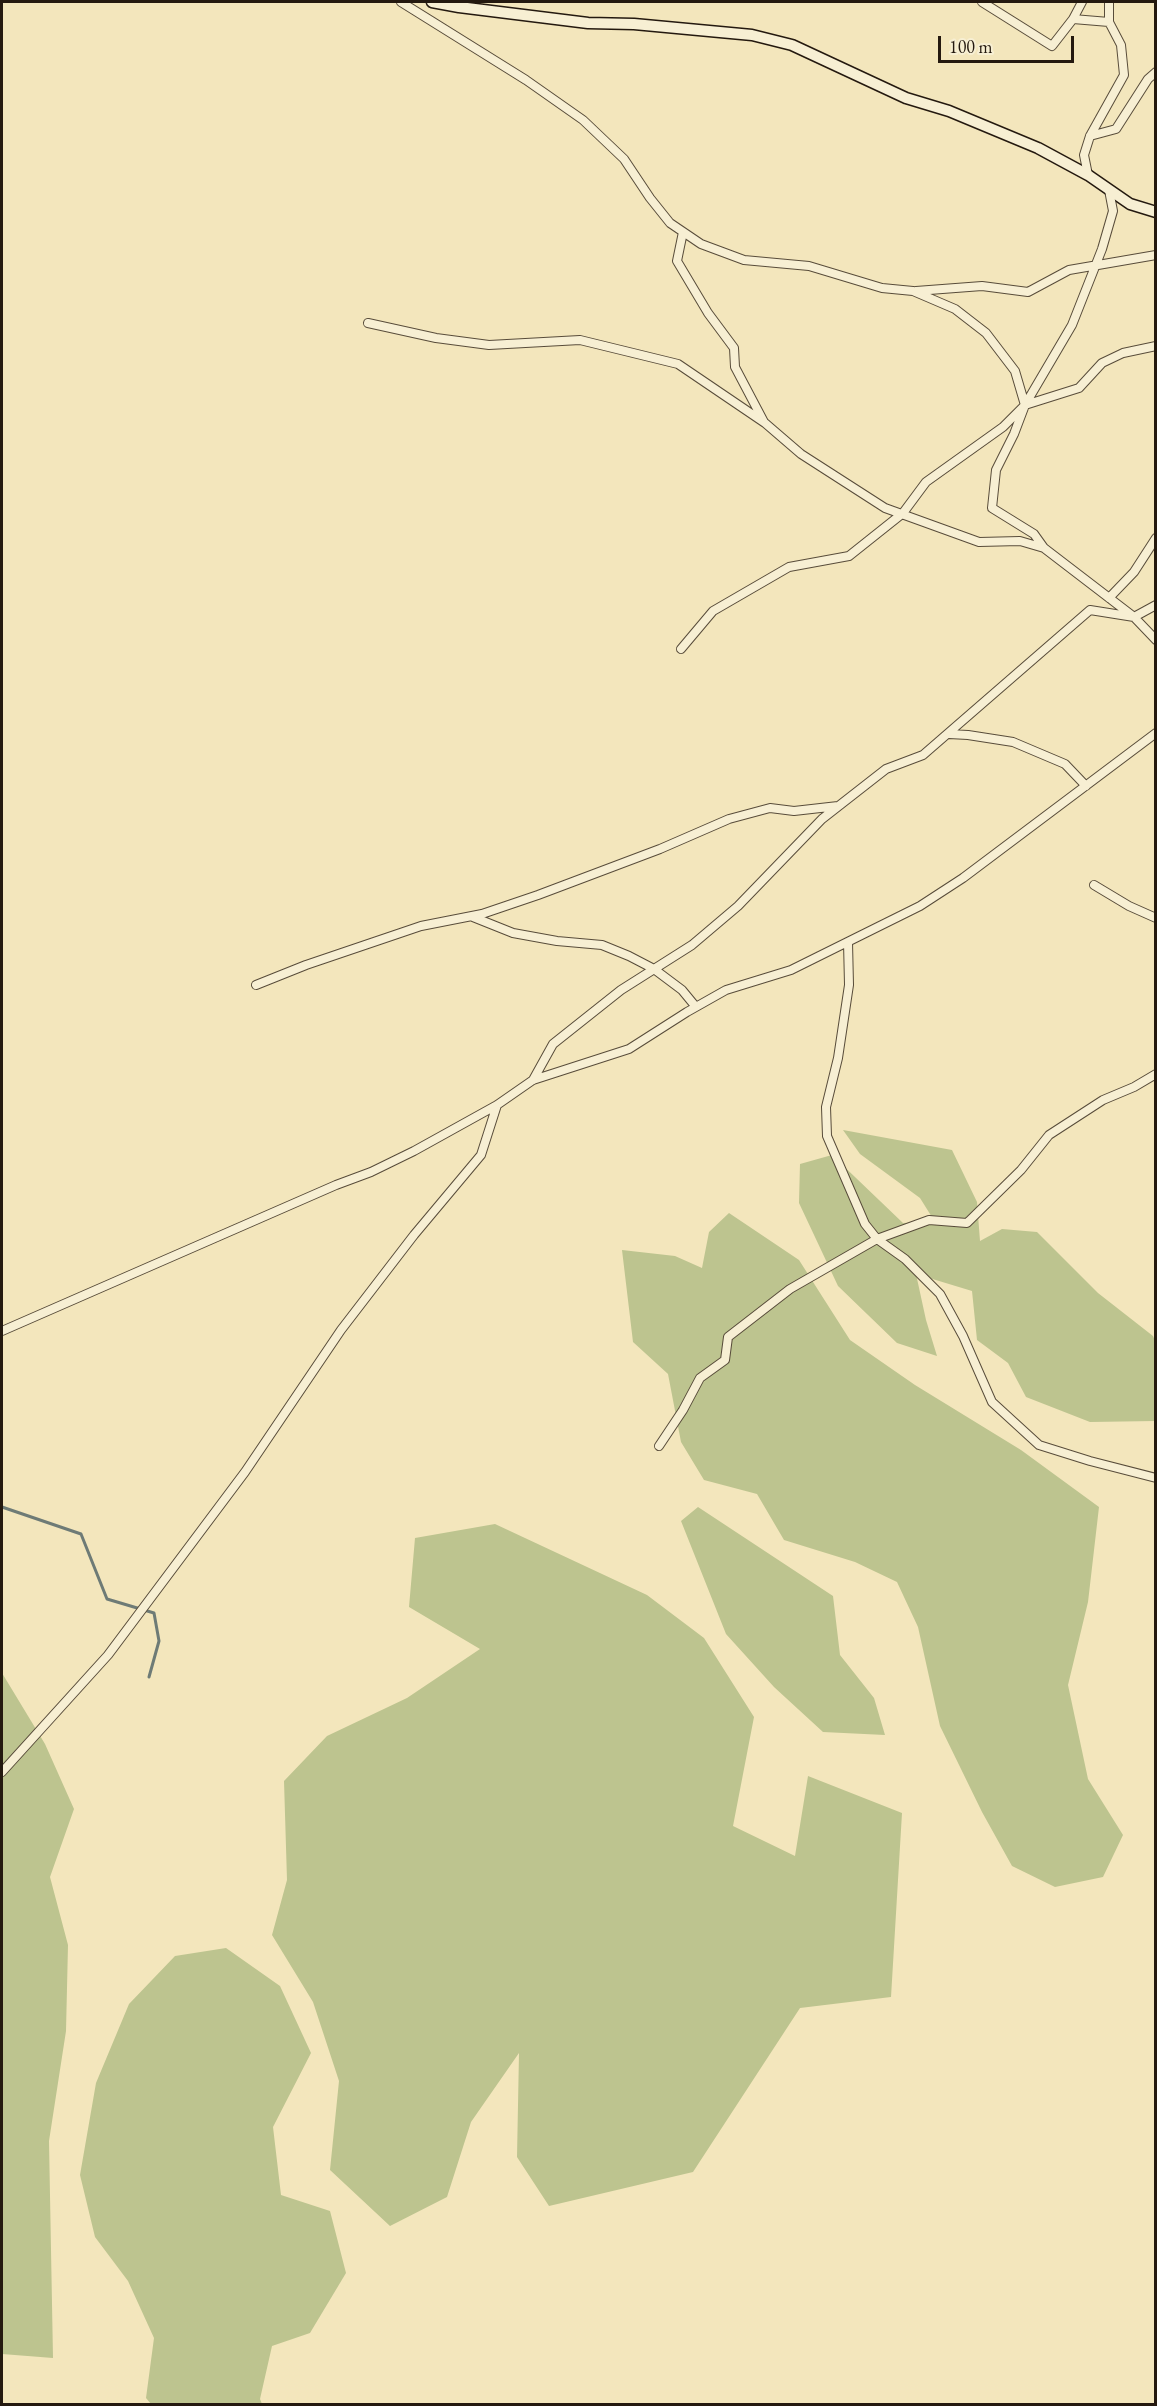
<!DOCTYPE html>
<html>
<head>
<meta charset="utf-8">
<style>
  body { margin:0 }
  #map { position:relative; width:1157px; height:2406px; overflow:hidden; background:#f3e6bc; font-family:"EB Garamond",serif }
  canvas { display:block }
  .frame { position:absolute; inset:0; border:3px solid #24190f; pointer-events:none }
  .scale { position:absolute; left:938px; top:36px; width:136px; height:27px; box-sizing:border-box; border:3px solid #24190f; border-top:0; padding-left:8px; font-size:18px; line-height:21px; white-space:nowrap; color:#24190f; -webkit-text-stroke:4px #f7efd3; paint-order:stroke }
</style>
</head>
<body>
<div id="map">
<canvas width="1157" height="2406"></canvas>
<div class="frame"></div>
<div class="scale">100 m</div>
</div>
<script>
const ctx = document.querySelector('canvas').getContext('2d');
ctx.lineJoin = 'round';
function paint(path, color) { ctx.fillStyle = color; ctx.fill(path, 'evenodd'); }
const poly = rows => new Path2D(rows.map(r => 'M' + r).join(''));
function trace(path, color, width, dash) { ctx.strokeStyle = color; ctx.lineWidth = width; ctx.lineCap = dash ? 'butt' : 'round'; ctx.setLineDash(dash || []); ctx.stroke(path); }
const green = poly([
  [843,1130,952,1150,977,1202,980,1241,1002,1229,1037,1232,1098,1293,1153,1336,1156,1343,1155,1421,1090,1422,1026,1397,1008,1363,977,1340,972,1291,916,1274,926,1320,937,1356,897,1343,838,1286,799,1203,800,1164,832,1155,903,1223,935,1222,920,1198,860,1154],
  [729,1213,799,1260,850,1340,915,1385,1021,1450,1099,1507,1088,1602,1068,1685,1088,1779,1123,1835,1103,1877,1055,1887,1012,1866,982,1812,940,1726,918,1627,897,1582,855,1562,784,1540,757,1494,704,1480,681,1442,668,1374,633,1342,622,1250,675,1256,702,1268,709,1232],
  [698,1507,833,1596,840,1655,874,1698,885,1735,823,1732,774,1687,726,1634,681,1521],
  [495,1524,647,1595,704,1638,754,1717,733,1826,795,1856,808,1776,902,1813,891,1997,800,2008,693,2172,549,2206,517,2157,519,2053,471,2122,447,2197,390,2226,330,2170,339,2081,313,2002,272,1935,287,1880,284,1781,327,1736,407,1698,480,1649,409,1607,415,1538],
  [2,1673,45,1744,74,1809,50,1877,68,1945,66,2031,49,2141,53,2358,2,2354],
  [226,1948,280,1986,311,2053,273,2127,281,2195,330,2211,346,2273,310,2333,272,2346,260,2399,262,2404,151,2404,146,2398,154,2338,128,2281,95,2237,80,2175,96,2083,129,2004,175,1956]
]);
const stream = poly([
  [2,1507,81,1534,107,1599,154,1613,159,1641,149,1677]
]);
const street = poly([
  [401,2,526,80,583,120,624,159,650,198,670,223,701,244,744,260,809,266,882,288,913,291,955,309,986,333,1015,371,1025,405],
  [982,2,1052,46,1073,19,1109,22],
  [1073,19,1082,2],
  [1090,136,1116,129,1148,79,1156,72],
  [1088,175,1084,155,1090,136,1124,75,1121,45,1109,22,1109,2],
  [683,232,677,261,708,313,734,348,735,367,764,422],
  [916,291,982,286,1028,292,1069,270,1156,255],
  [368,323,436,338,489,345,580,340,678,364,765,423,801,454,885,508,979,542,1020,541,1044,548,1134,617,1156,640],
  [1044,548,1034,534,992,508,996,470,1014,434,1025,405,1072,325,1102,249,1113,211,1109,190],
  [1109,598,1134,572,1156,538],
  [681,649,713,611,789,567,849,556,903,513,926,482,1003,427,1025,405,1079,388,1102,363,1123,353,1156,346],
  [949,734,968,735,1013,742,1065,764,1086,786],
  [1094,885,1129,906,1156,918],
  [473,917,513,933,557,941,602,945,629,956,654,969,682,990,696,1007],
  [848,942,849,985,838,1058,826,1107,827,1136,865,1224,877,1239,905,1259,940,1294,963,1336,992,1402,1039,1445,1090,1461,1156,1478],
  [256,985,306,965,421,926,482,914,538,895,660,849,729,819,770,808,794,811,838,806],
  [533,1080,553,1044,621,990,692,945,738,906,822,819,886,769,923,755,1090,610,1134,617,1156,605],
  [2,1331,336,1185,371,1172,414,1151,497,1105,533,1080,629,1049,687,1012,726,990,791,970,920,906,963,878,1156,733],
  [659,1446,683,1410,700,1378,725,1360,728,1337,790,1289,877,1239,929,1220,967,1223,1021,1170,1049,1135,1103,1100,1134,1087,1156,1074],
  [2,1772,108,1655,245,1472,341,1330,414,1235,481,1155,497,1105]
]);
const secondary = poly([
  [432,2,459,7,588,23,634,24,752,35,792,45,906,98,949,111,1038,148,1088,175,1130,204,1156,212]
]);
paint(green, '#bdc48f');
trace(stream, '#6e7b76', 3);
trace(street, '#584c3a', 10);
trace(secondary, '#24190f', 13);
trace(street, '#f7efd3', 8);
trace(secondary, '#f7efd3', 10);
</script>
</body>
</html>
